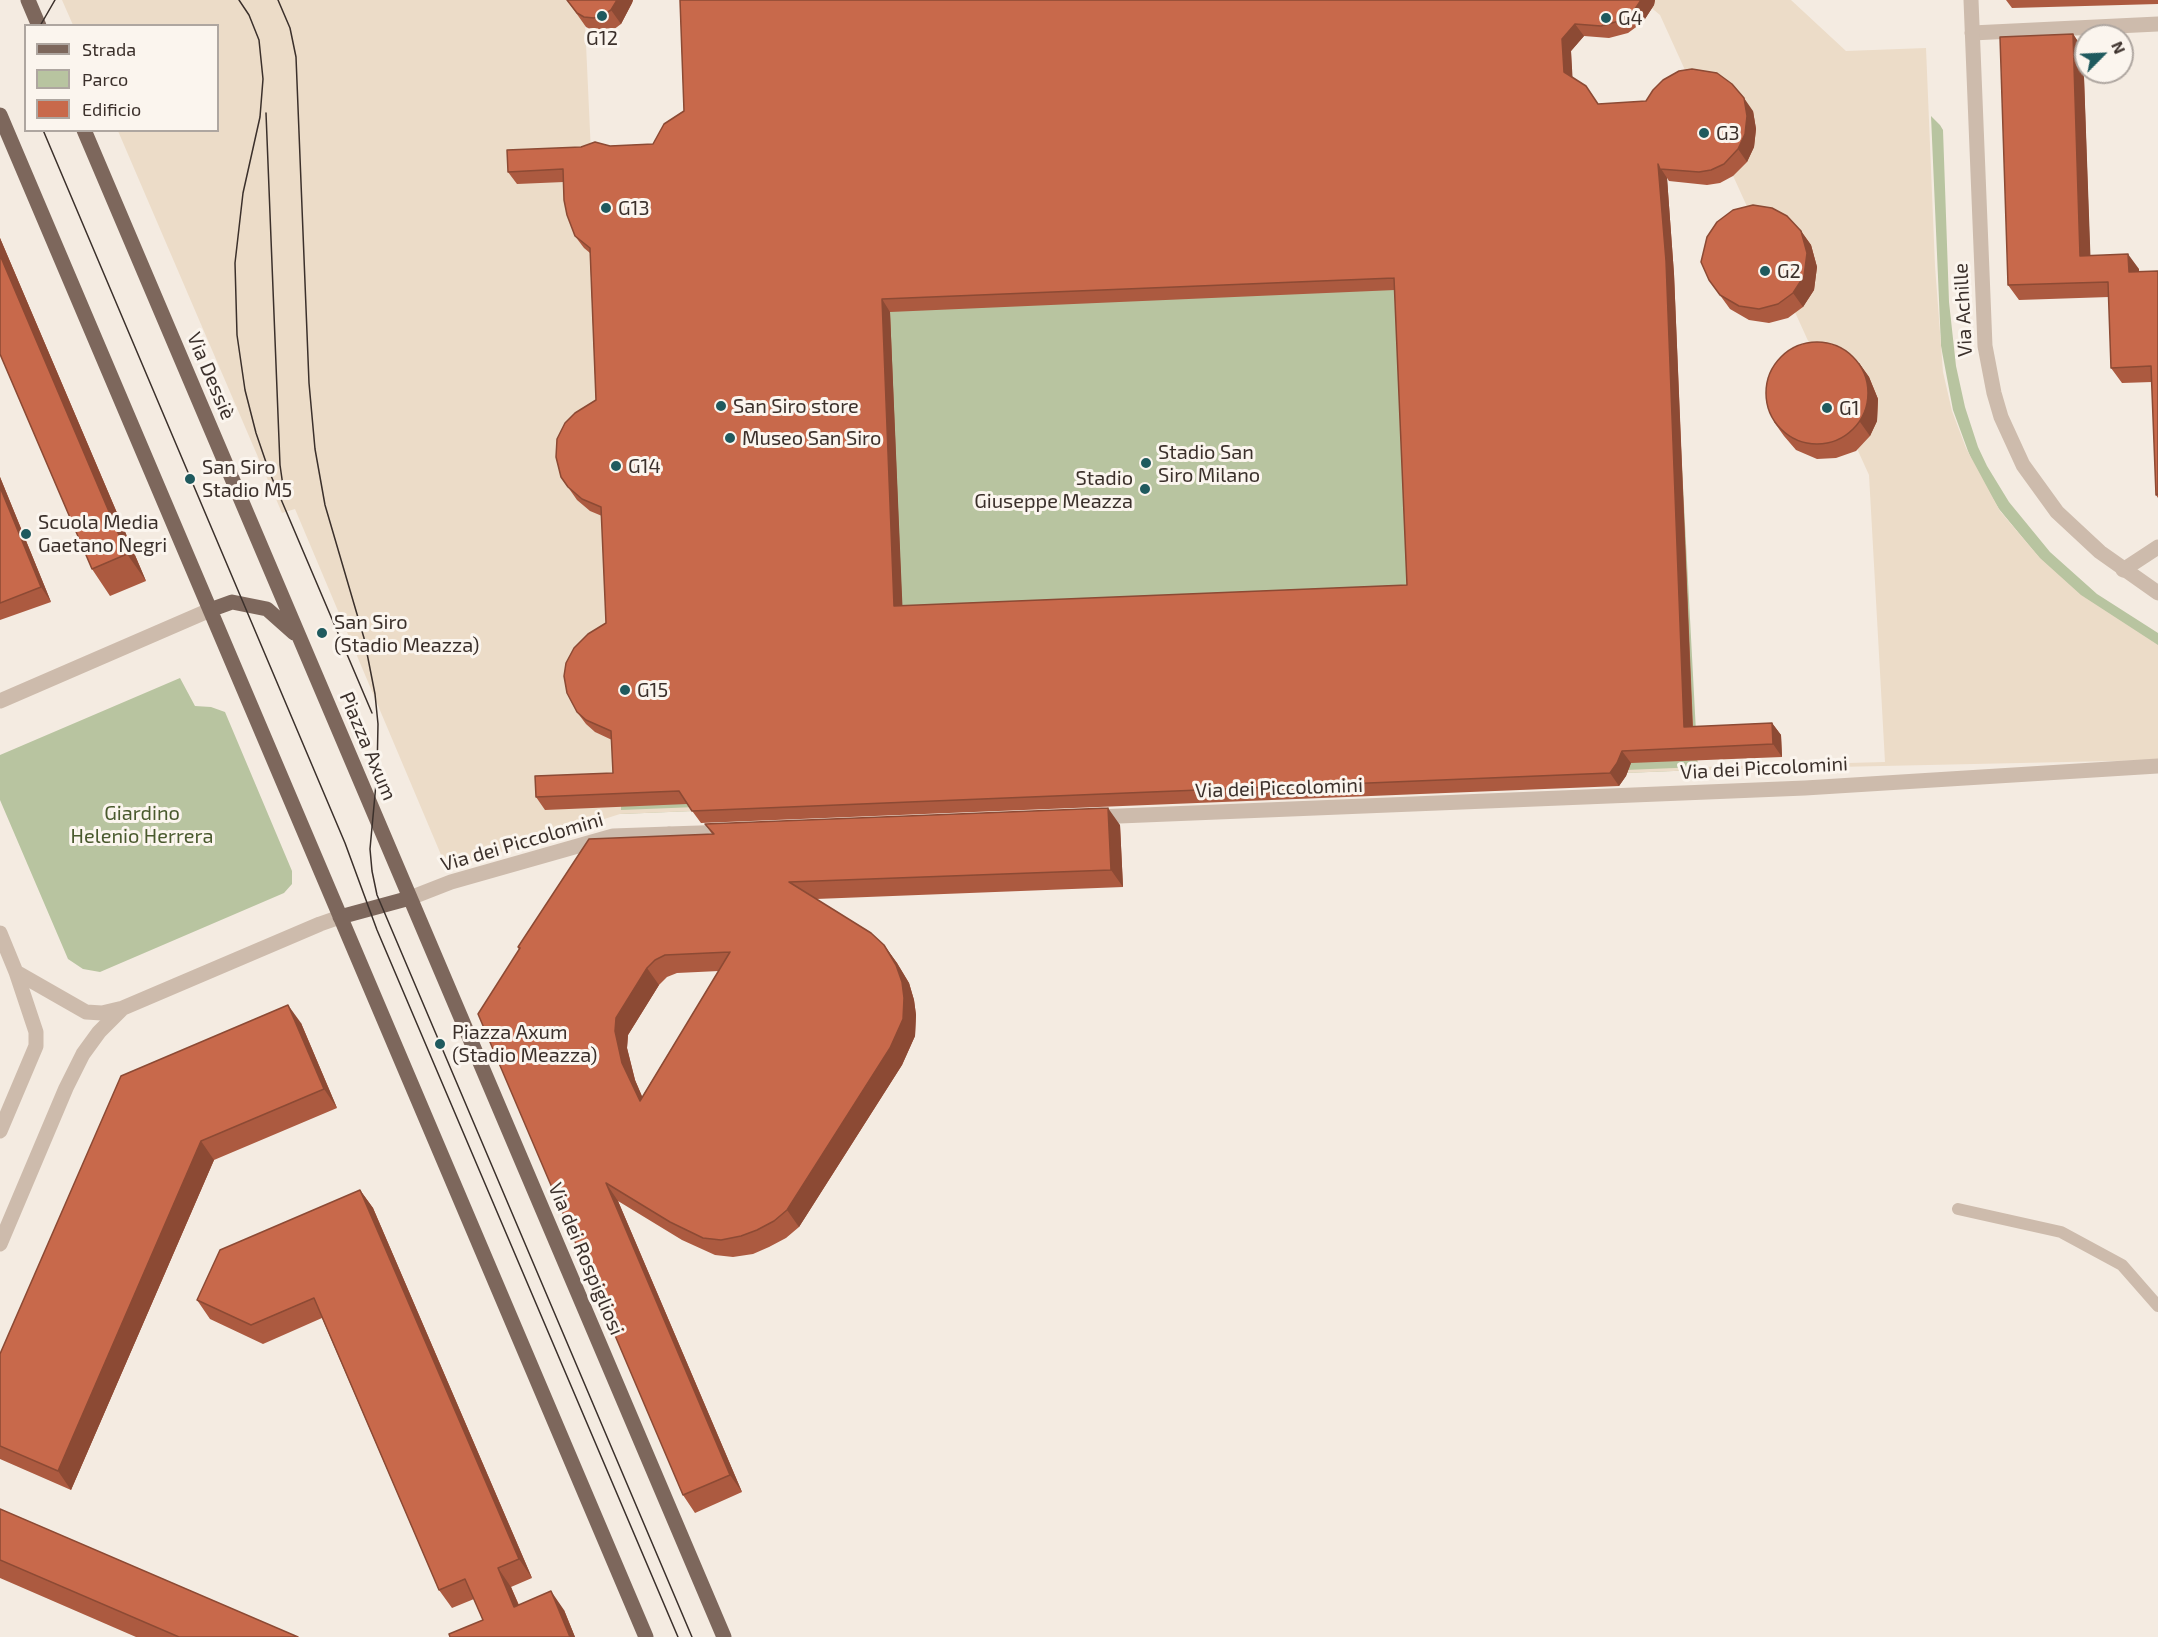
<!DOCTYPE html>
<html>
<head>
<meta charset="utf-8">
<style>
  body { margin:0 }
  #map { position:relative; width:2158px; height:1637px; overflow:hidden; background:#f4ebe1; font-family:"Exo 2",sans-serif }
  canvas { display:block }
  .legend { position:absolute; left:24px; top:24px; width:195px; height:108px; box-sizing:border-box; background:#fbf5ee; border:2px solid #aea6a0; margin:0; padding:8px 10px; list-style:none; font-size:18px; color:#3b302b }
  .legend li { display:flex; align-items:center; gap:12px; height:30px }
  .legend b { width:30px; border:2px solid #aea6a0 }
  .north { position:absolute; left:2074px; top:24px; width:60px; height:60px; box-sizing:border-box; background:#fbf5ee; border:2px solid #aea6a0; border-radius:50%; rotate:66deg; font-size:16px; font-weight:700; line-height:24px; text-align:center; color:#3b302b }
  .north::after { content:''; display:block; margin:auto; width:21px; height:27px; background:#1f5a5e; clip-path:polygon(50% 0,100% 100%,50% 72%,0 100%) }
</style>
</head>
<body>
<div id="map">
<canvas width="2158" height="1637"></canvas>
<ul class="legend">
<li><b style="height:8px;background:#7d675c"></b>Strada</li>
<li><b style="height:16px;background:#b8c4a0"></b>Parco</li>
<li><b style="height:16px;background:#c8694b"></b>Edificio</li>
</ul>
<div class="north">N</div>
</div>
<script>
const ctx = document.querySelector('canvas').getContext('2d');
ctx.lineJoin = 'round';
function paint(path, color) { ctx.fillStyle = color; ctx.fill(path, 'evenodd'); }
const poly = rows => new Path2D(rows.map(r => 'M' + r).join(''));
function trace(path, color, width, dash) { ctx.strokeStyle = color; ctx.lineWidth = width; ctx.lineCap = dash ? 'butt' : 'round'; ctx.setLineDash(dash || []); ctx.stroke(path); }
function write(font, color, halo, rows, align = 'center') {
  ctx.font = font + ' "Exo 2",sans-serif'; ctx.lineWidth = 6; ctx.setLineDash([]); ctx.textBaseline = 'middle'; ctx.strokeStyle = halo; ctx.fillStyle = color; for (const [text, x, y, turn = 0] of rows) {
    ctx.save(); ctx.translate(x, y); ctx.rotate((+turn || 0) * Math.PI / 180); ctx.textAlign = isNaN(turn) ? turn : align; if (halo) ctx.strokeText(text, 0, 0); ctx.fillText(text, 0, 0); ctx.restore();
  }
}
const green = poly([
  [1931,116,1940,125,1943,130,1949,302,1956,366,1965,407,1978,447,1987,466,2009,502,2050,552,2097,594,2158,633,2158,646,2091,603,2074,591,2041,560,1999,509,1976,471,1968,451,1953,410,1941,346],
  [1666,163,1698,770,620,814,695,203],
  [180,678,195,706,211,707,225,712,292,871,292,884,284,893,100,972,83,969,68,959,0,800,0,755]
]);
const plaza = poly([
  [62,0,584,0,621,810,1700,767,1885,762,1869,475,1660,15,1642,0,1791,0,1846,51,1926,48,1935,266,1943,372,1952,411,1966,448,2000,511,2040,558,2081,595,2158,645,2158,760,1698,770,620,814,447,869,295,509,282,513,118,131,218,130,218,26,73,25]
]);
const service = poly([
  [1958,1209,2061,1232,2122,1265,2158,1306]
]);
const pedestrian = poly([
  [1095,817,1805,788,2158,766],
  [669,834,729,832]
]);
const minor = poly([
  [1972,33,2158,24],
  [2123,570,2158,547],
  [0,701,210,610],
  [410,898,451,882,613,836,669,834],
  [0,933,16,972,36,1032,36,1046,0,1131],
  [16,972,86,1012,102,1013,123,1008,320,924,340,917],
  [0,1244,66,1088,83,1054,99,1032,123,1008]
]);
const tertiary = poly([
  [1971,0,1985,346,1994,393,2001,417,2023,465,2057,512,2100,552,2158,593]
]);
const primary = poly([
  [28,0,39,26],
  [0,115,646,1637],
  [84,130,724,1637],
  [210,610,232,602,267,609,294,633],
  [340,917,410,898]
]);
const tram = poly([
  [239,0,249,15,259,40,263,79,260,117,243,193,235,263,237,335,245,390,256,433,269,471,372,713],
  [278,0,290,28,296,57,309,383,315,449,325,505,364,638,375,694,378,724,377,773,370,849,372,871,377,895,692,1637],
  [40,26,55,0],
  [266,113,280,465,284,493],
  [43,130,345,843,377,930,678,1637]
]);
const wall = poly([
  [567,0,633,0,632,3,621,24,613,30,604,32,594,31,586,27],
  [680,0,1655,0,1654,5,1643,22,1628,33,1609,38,1584,36,1571,51,1572,78,1598,104,1753,111,1756,129,1754,147,1747,162,1733,176,1720,183,1707,185,1669,181,1667,178,1674,274,1693,727,1772,723,1781,735,1782,757,1631,763,1626,776,1619,786,701,823,687,804,545,810,536,797,613,773,612,740,595,732,586,724,577,712,606,623,602,516,590,511,577,500,561,477,596,400,590,253,584,248,575,236,564,182,517,184,508,172,610,146,653,144,684,111],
  [1395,290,1407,585,902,606,890,312],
  [2006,0,2158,0,2158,4,2012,8],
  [2073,34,2083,49,2090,255,2139,269,2139,272,2158,271,2158,498,2156,495,2152,382,2122,383,2111,368,2109,297,2019,300,2008,285],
  [1801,231,1811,245,1817,267,1814,290,1803,307,1788,318,1769,323,1749,320,1730,309,1709,280],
  [0,238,146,581,110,596,92,569,0,354],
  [1859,363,1869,377,1878,399,1877,421,1870,436,1856,451,1836,458,1817,459,1796,450,1784,436,1774,422],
  [0,477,51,602,0,620],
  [705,824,1120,825,1123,887,816,899,884,945,897,963,909,983,914,1000,916,1015,915,1036,902,1065,799,1227,786,1238,769,1247,753,1254,733,1257,715,1255,682,1240,618,1201,742,1492,695,1513,683,1495,518,947,712,834],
  [719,971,642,1097,635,1080,627,1048,628,1035,659,985,667,977,677,973],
  [301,1023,337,1108,214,1160,71,1490,0,1459,0,1354],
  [360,1190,373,1208,532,1578,511,1587,519,1605,564,1610,575,1637,450,1637,483,1620,474,1599,452,1608,439,1590,322,1318,263,1344,210,1319,197,1300],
  [0,1509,298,1637,136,1637,0,1578]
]);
const shadedWall = poly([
  [617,0,633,0,632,3,621,24,611,10],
  [1641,0,1655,0,1654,5,1643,22,1635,9],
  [1575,24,1584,36,1571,51,1573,85,1564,72,1562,39],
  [2073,34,2083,49,2091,271,2080,256],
  [1744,98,1753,111,1756,129,1754,147,1747,162,1738,149],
  [1658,164,1667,178,1674,274,1693,739,1684,727],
  [1801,231,1811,245,1817,267,1814,290,1803,307,1793,293],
  [0,238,146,581,127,554,0,255],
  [2128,254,2139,269,2139,287,2129,272],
  [882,299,890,312,903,619,894,606],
  [1859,363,1869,377,1878,399,1877,421,1870,436,1860,422],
  [0,477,51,602,41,587,0,487],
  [1772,723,1781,735,1782,757,1773,744],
  [1622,751,1631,763,1626,776,1619,786,1610,773],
  [1108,808,1120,825,1123,887,1111,870],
  [884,945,897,963,909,983,914,1000,916,1015,915,1036,902,1065,799,1227,787,1210],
  [647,968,659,985,628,1035,627,1048,635,1080,652,1119,640,1101,622,1063,615,1031,616,1018],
  [288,1005,301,1023,337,1108,324,1089],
  [201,1141,214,1160,71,1490,58,1471],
  [606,1183,618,1201,742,1492,730,1475],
  [360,1190,373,1208,532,1578,519,1559],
  [498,1568,511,1587,527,1625,514,1607],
  [551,1591,564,1610,575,1637,570,1637]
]);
const building = poly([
  [567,0,617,0,611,10,603,15,594,18,584,17,577,13,567,0],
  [680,0,1641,0,1635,9,1619,21,1601,26,1575,24,1562,39,1564,72,1586,86,1598,104,1646,101,1653,90,1663,80,1679,71,1692,69,1717,73,1732,84,1744,98,1747,116,1745,134,1738,149,1724,164,1711,170,1699,172,1660,169,1658,164,1666,261,1684,727,1772,723,1773,744,1622,751,1617,763,1610,773,692,811,679,791,536,797,535,776,613,773,611,731,586,720,577,712,567,693,564,676,566,663,574,648,588,634,606,623,601,507,582,499,568,487,561,477,556,457,557,439,565,423,575,413,596,400,590,248,575,236,567,215,564,200,563,169,508,172,507,150,581,147,595,142,610,146,653,144,664,124,684,111,680,0],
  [1394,278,1407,585,894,606,882,299,1394,278],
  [2073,34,2080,256,2128,254,2129,272,2158,271,2158,494,2156,495,2151,366,2111,368,2108,282,2008,285,2000,37,2073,34],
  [1753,205,1772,208,1787,216,1801,231,1807,253,1804,276,1793,293,1778,304,1759,309,1739,306,1720,295,1709,280,1701,262,1707,237,1717,222,1733,210,1753,205],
  [0,255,127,554,92,569,0,354,0,255],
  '1766 393a51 51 0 1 1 102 0a51 51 0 1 1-102 0Z',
  [0,487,41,587,0,603,0,487],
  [1108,808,1111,870,789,882,871,933,884,945,896,965,902,982,904,998,903,1019,890,1048,787,1210,774,1221,757,1230,741,1236,721,1240,703,1238,670,1222,606,1183,730,1475,683,1495,478,1014,520,948,518,947,589,839,714,834,705,824,1108,808],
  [730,952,640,1101,622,1063,615,1031,616,1018,647,968,655,960,665,955,730,952],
  [288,1005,324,1089,201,1141,58,1471,0,1446,0,1354,121,1076,288,1005],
  [360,1190,519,1559,498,1568,514,1607,551,1591,570,1637,450,1637,449,1634,483,1620,465,1579,439,1590,314,1298,251,1325,197,1300,220,1250,360,1190],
  [0,1509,298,1637,179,1637,0,1560,0,1509]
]);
const markers = [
  [602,16,6,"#1f5a5e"],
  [1606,18,6,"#1f5a5e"],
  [1704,133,6,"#1f5a5e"],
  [606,208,6,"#1f5a5e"],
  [1765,271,6,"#1f5a5e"],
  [721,406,6,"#1f5a5e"],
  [1827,408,6,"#1f5a5e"],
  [730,438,6,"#1f5a5e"],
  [1146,463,6,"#1f5a5e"],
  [616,466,6,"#1f5a5e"],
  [190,479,6,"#1f5a5e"],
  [1145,489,6,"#1f5a5e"],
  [26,534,6,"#1f5a5e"],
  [322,633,6,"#1f5a5e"],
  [625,690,6,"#1f5a5e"],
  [440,1044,6,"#1f5a5e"]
];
const poiNames = [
  ["G4",1618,18],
  ["G12",602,38,"center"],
  ["G3",1716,133],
  ["G13",618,208],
  ["G2",1777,271],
  ["San Siro store",733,406],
  ["G1",1839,408],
  ["Museo San Siro",742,438],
  ["Stadio San",1158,452],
  ["Siro Milano",1158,475],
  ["G14",628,466],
  ["San Siro",202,467],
  ["Stadio M5",202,490],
  ["Stadio",1133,478,"right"],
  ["Giuseppe Meazza",1133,501,"right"],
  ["Scuola Media",38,522],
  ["Gaetano Negri",38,545],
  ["San Siro",334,622],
  ["(Stadio Meazza)",334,645],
  ["G15",637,690],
  ["Piazza Axum",452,1032],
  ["(Stadio Meazza)",452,1055]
];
const streetNames = [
  ["Via Achille",1963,310,-93],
  ["Via Dessiè",211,376,67],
  ["Piazza Axum",368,746,67],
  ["Via dei Piccolomini",1764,768,-3],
  ["Via dei Piccolomini",1279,788,-2],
  ["Via dei Piccolomini",522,842,-16],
  ["Via dei Rospigliosi",586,1259,67]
];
const parkNames = [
  ["Giardino",142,813],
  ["Helenio Herrera",142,836]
];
paint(green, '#b8c4a0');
paint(plaza, '#ecdcc8');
trace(service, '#cdbbac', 12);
trace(pedestrian, '#cdbbac', 15);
trace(minor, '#cdbbac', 15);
trace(tertiary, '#cdbbac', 15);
trace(primary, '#7d675c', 15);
trace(tram, '#3b302b', 1.5);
paint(wall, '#ac5a40');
paint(shadedWall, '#8c4a34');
paint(building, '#c8694b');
trace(building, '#8c4a34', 1.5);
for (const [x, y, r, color] of markers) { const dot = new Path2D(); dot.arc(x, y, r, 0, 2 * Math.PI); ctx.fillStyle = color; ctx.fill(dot); trace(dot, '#fbf5ee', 2); }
write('20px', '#3b302b', '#fbf5ee', poiNames, 'left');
write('20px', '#3b302b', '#fbf5ee', streetNames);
write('20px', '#4a5a2e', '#fbf5ee', parkNames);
</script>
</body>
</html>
